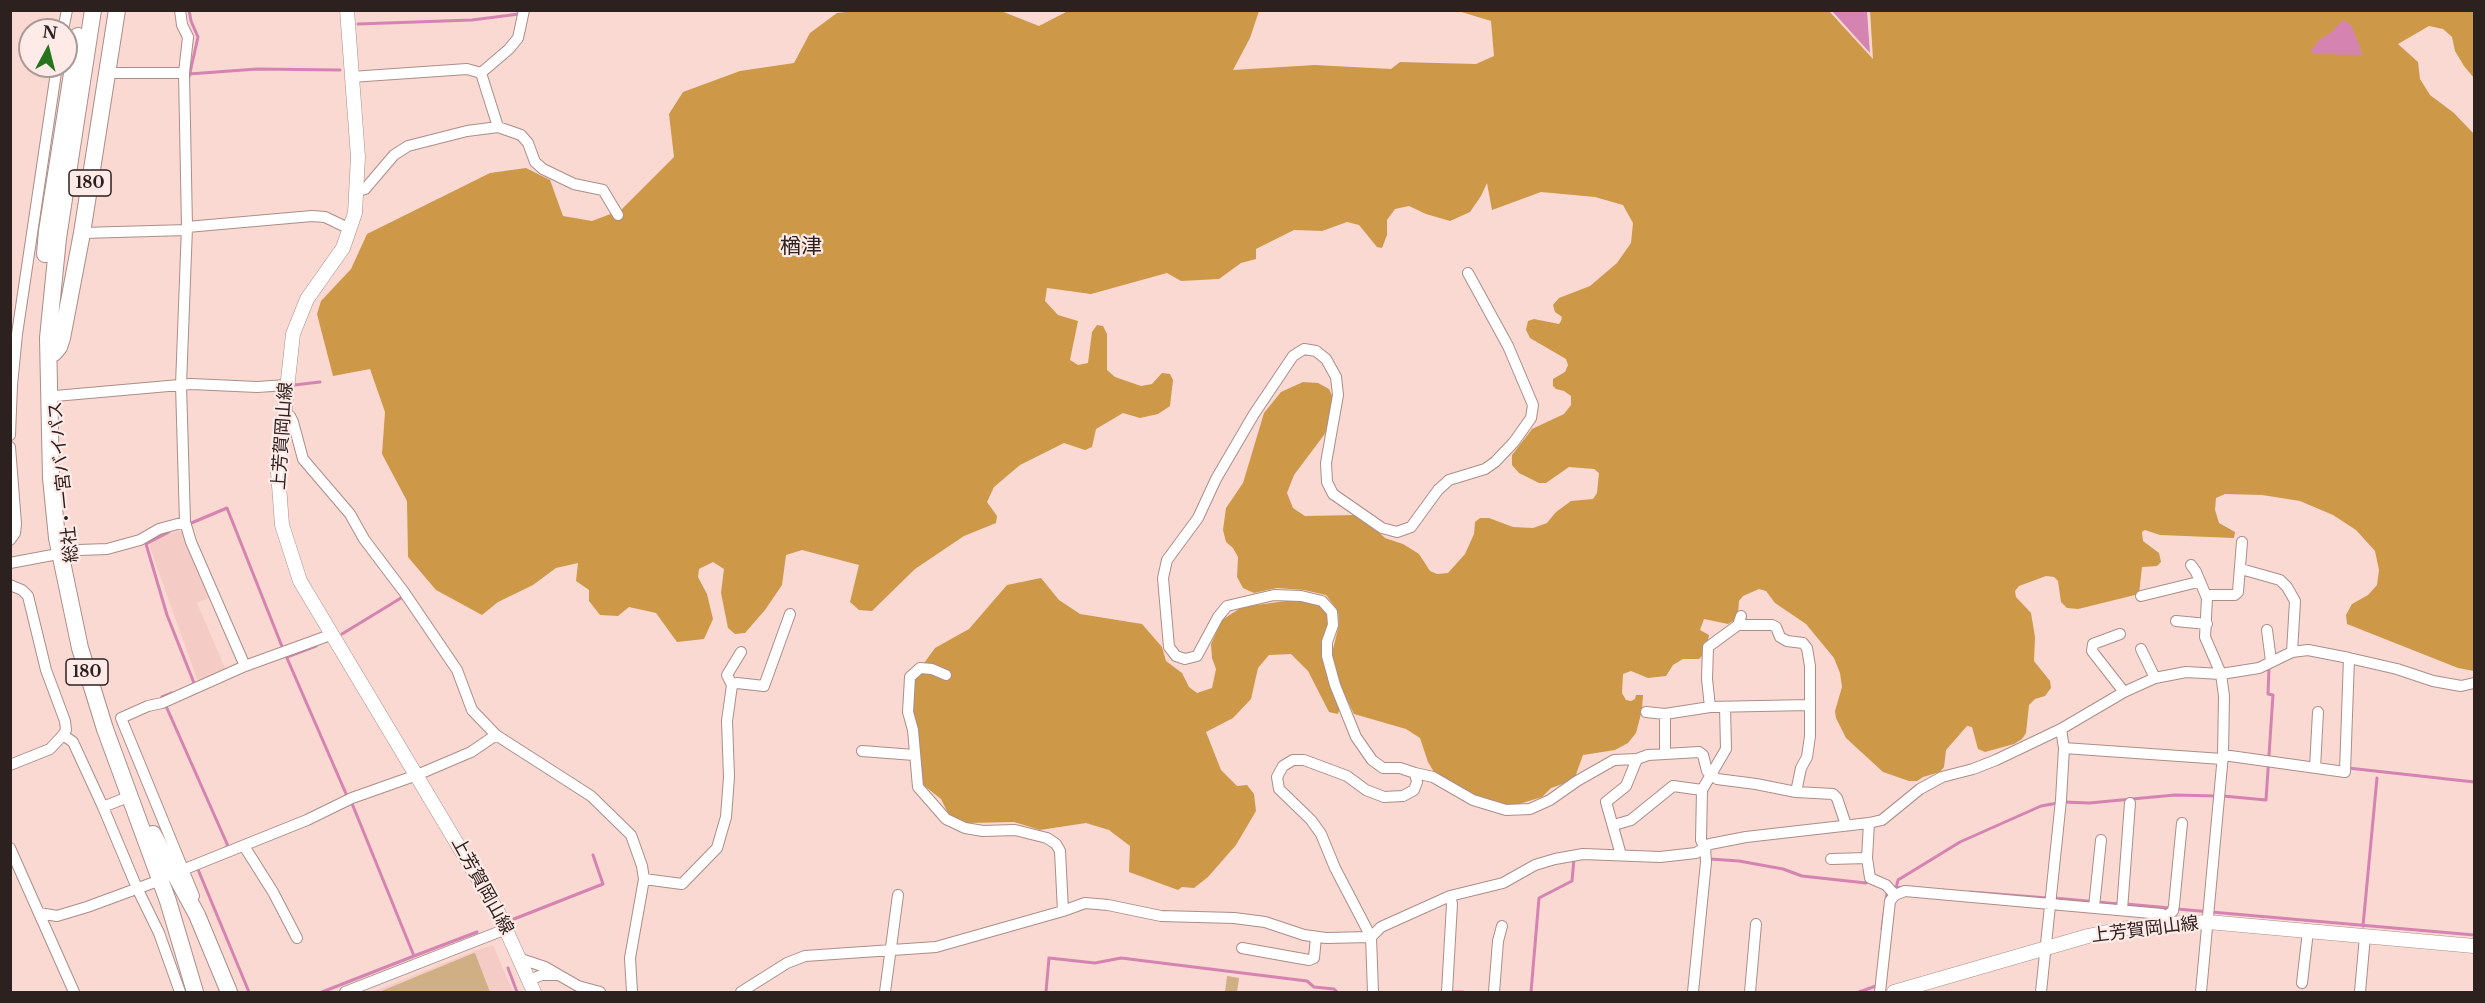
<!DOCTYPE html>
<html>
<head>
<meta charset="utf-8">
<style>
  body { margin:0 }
  #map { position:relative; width:2485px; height:1003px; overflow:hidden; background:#fad9d3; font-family:"Libre Baskerville",serif }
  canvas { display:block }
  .frame { position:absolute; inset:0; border:12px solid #2d211f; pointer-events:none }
  .north { position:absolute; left:18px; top:18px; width:60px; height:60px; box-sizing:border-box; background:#feeae6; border:2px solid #aa9a96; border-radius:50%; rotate:7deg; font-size:16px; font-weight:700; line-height:24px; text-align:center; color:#2d211f }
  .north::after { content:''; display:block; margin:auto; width:21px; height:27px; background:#26751c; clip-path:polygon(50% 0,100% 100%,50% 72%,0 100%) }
</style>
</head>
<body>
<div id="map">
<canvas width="2485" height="1003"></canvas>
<div class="frame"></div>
<div class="north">N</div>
</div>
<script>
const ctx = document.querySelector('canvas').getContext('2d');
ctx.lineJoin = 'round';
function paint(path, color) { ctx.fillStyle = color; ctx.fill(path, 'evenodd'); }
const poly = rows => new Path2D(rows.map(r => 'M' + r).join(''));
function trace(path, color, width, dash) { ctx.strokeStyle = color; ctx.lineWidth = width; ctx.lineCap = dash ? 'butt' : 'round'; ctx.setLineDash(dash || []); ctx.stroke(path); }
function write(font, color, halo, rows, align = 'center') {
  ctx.font = font + ' "Libre Baskerville","Noto Sans JP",serif'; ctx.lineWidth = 4.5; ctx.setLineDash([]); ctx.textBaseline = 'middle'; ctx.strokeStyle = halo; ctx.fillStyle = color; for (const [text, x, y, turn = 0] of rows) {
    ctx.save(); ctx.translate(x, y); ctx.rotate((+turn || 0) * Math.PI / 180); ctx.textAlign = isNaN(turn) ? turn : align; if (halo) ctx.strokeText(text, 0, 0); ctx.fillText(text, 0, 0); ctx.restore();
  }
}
const built = poly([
  [178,531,184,532,209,598,197,603,226,670,198,682,149,545,162,536],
  [493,945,513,992,372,992,474,951]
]);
const green = poly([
  [475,953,490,992,379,992,474,953],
  [1227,976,1239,978,1237,992,1225,992]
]);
const forest = poly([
  [1455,10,1829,11,1873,59,1870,11,2474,11,2474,78,2464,66,2455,51,2452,37,2443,29,2429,26,2398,44,2418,62,2420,79,2430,95,2454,113,2474,134,2474,671,2458,668,2347,624,2346,615,2352,604,2368,595,2377,585,2379,570,2375,551,2356,530,2333,515,2300,501,2262,495,2225,494,2216,498,2215,510,2219,523,2235,532,2234,538,2160,535,2145,530,2142,532,2143,541,2159,553,2161,562,2157,566,2142,567,2139,594,2078,609,2067,608,2061,602,2058,581,2054,577,2046,576,2019,586,2015,591,2016,597,2031,613,2035,637,2034,661,2050,681,2051,688,2045,696,2035,699,2029,705,2026,733,2022,739,2014,744,1985,752,1978,749,1972,727,1967,726,1946,750,1944,767,1940,772,1923,777,1917,781,1909,781,1883,772,1846,738,1836,718,1835,711,1842,687,1840,673,1834,658,1806,624,1775,603,1766,591,1759,589,1743,596,1739,601,1738,614,1735,620,1728,624,1704,619,1700,630,1709,635,1708,640,1702,656,1699,659,1683,659,1673,665,1666,676,1648,678,1631,671,1623,674,1622,693,1626,700,1631,701,1635,699,1636,695,1643,695,1642,710,1636,733,1628,743,1615,750,1583,755,1575,777,1571,781,1551,788,1542,797,1519,804,1504,805,1473,794,1434,772,1428,762,1420,738,1406,729,1354,714,1339,683,1332,653,1339,625,1338,611,1326,595,1304,590,1277,588,1254,593,1243,588,1237,577,1238,557,1233,548,1226,542,1223,530,1226,508,1243,483,1264,413,1281,392,1303,382,1318,383,1329,389,1333,398,1331,422,1324,435,1294,475,1287,493,1293,508,1305,516,1357,515,1368,522,1385,538,1403,544,1419,554,1430,571,1437,574,1448,573,1465,554,1474,534,1475,522,1480,518,1489,518,1513,527,1533,528,1547,523,1556,512,1571,501,1593,499,1597,493,1599,473,1594,469,1569,467,1546,483,1539,483,1519,473,1512,465,1512,455,1532,429,1564,414,1571,405,1571,396,1564,391,1556,389,1553,386,1553,379,1565,372,1568,365,1566,359,1530,338,1526,330,1528,321,1534,319,1559,324,1561,321,1562,317,1555,312,1553,305,1559,298,1590,286,1617,263,1631,243,1633,223,1623,205,1595,197,1541,192,1492,210,1487,183,1481,196,1470,212,1450,221,1426,214,1409,206,1395,209,1387,220,1387,235,1382,248,1377,247,1359,225,1347,222,1322,231,1294,230,1256,249,1256,259,1241,263,1219,279,1181,281,1167,273,1091,294,1047,288,1045,301,1058,315,1078,321,1070,360,1078,365,1088,363,1092,332,1097,325,1103,326,1107,334,1107,370,1115,377,1141,386,1152,384,1162,373,1170,374,1173,380,1170,406,1158,414,1140,418,1123,413,1096,429,1092,447,1085,450,1064,443,1020,465,994,487,987,502,997,516,996,523,964,536,915,569,872,611,859,610,850,602,859,565,802,550,786,555,782,585,765,610,745,633,735,634,728,628,721,593,724,569,713,562,699,569,698,577,707,594,713,619,704,639,677,642,656,613,629,607,618,616,600,615,589,601,589,590,576,581,578,563,556,568,533,585,498,602,482,615,436,590,408,557,407,501,382,454,385,412,370,369,333,376,317,314,321,301,351,269,367,234,490,173,526,168,550,180,563,216,592,221,621,210,674,157,669,114,683,92,740,71,794,63,810,33,837,13,854,11,1001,11,1039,26,1068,11,1259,11,1250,38,1233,70,1315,65,1391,69,1400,62,1476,64,1494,56,1491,21],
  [1041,578,1059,600,1080,614,1142,624,1162,647,1166,661,1182,673,1189,687,1197,693,1212,688,1216,669,1212,658,1211,644,1222,620,1242,607,1293,600,1318,603,1328,613,1330,625,1324,641,1340,706,1338,714,1329,712,1308,671,1291,654,1269,655,1258,668,1251,699,1233,718,1206,732,1221,770,1237,786,1247,785,1254,794,1256,811,1236,845,1208,877,1194,888,1182,887,1178,890,1129,872,1130,846,1109,830,1086,823,1040,830,1014,822,968,823,949,815,941,799,922,784,912,711,914,677,935,648,969,629,1007,585]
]);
const water = poly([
  [1832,11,1867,11,1870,53],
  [2343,20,2351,25,2362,52,2360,55,2314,54,2311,51,2319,40,2333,31]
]);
const stream = poly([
  [189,10,191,21,198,37,189,77],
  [358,24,472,20,519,14,519,12],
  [189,74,257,69,340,70],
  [294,385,320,382],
  [189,524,227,508,283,649,347,796],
  [169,532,146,544,167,615,194,683,192,685],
  [342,634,401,598],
  [287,657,316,646],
  [172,693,162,697,228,846,226,847],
  [2348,768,2474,782],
  [2223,796,2266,800,2273,695,2268,694,2269,667],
  [2064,802,2089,803,2175,795,2216,796],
  [1710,859,1739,861,1783,869,1802,876,1866,883],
  [197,867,249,992],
  [1904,887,1896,888,1898,880,1960,842,2041,806,2058,803],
  [1970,892,2048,898],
  [2054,898,2119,904],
  [2126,904,2170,908],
  [2177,909,2474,935],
  [514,919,603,884,593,855],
  [2363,926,2377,778],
  [1882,929,1887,893],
  [414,956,477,932],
  [508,968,517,992],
  [322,992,414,956,351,801],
  [1046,992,1049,958,1095,963,1121,958,1307,981,1314,987,1334,989,1337,992],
  [1453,992,1463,992],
  [1531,992,1539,898,1572,881,1574,859],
  [1859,992,1876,986]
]);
const minor = poly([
  [180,10,182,25,188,37,184,73,187,227,181,385,185,522],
  [63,30,67,10],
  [108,73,184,73],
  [351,77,467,69,481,73],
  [498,127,521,135,528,143,535,162,543,169,574,184,603,190,618,215],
  [358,191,365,189,394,155,408,146,467,131,498,127,481,73,509,49,518,38,524,10],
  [187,227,312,216,325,217,350,229],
  [82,233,187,230],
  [55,396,191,384,257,387,287,385],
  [285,414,290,416,293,422,303,459,350,514,364,539,404,592,457,670,472,710,496,735,591,796,631,835,642,866,644,879,630,958,632,992],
  [10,435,12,385,17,334,57,66],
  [10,447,16,524,15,533,10,540],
  [10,563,79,550,107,549,140,540,159,529,185,522,191,542,245,666],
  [2191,565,2196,572,2207,598],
  [2241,569,2280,580,2287,587,2295,601,2292,652],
  [10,585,22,590,28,596,46,670,65,721,66,730,63,735,73,742,103,807,137,888,159,933,180,992],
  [2141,596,2198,582],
  [2176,621,2207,624],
  [1738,625,1772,625,1776,627,1780,637,1787,641,1803,643,1807,648,1810,666,1810,736,1807,757,1801,768,1796,792],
  [2267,630,2271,661],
  [2120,634,2093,644,2092,651,2124,692],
  [2141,649,2155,678],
  [946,675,932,669,920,668,910,677,908,712,913,730,918,787,946,819,965,828,983,831,1015,830,1047,838,1056,844,1060,851,1063,911],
  [732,685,737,683,764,686,790,614],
  [1710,707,1707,679,1708,647,1738,625,1741,616],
  [1646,712,1665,714,1710,707,1810,705],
  [1665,714,1665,754],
  [2064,748,2222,759],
  [862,751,914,755],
  [2223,755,2345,772,2349,658],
  [10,765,50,749,63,735],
  [2315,768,2318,712],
  [1415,773,1433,777,1473,800,1506,810,1530,809,1550,800,1577,781,1614,760,1637,759],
  [103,807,123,799],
  [1869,823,1867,858,1870,878,1886,885,1895,895],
  [1614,825,1631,820,1673,786,1702,790],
  [244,846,273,892,297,938],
  [10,848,74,992],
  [1621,855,1606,802,1626,786,1637,759,1648,755,1699,752,1703,755,1707,771,1717,779,1756,784,1796,792,1833,794,1837,798,1846,825],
  [1831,859,1867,858],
  [180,871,307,820,352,798,417,775,471,752,496,735],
  [644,879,682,884,717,848,726,817,729,777,727,721,732,685,727,675,741,652],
  [194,896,121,718,148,706,162,703,245,666,333,634],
  [2094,907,2101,840],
  [2122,910,2130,803],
  [39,913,57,916,87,907,155,882],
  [2165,917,2173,911,2174,905,2182,823],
  [1242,948,1309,960,1314,958,1316,937],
  [518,958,545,967,578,986,600,992],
  [529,980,542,975,557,975],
  [2302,983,2308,931],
  [345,992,506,929],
  [741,992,787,963,805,956,936,947,1063,911,1085,903,1108,905,1161,916,1234,918,1265,922,1304,935,1326,938,1371,937,1381,927,1450,896,1503,883,1535,865,1555,859,1583,854,1660,857,1696,853,1710,844,1746,837,1869,823,1882,820,1920,789,1942,777,1973,769,1996,760,2061,729,2124,692,2155,678,2186,672,2221,674,2259,668,2292,652,2308,650,2349,658,2397,669,2433,681,2461,686,2474,683],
  [885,992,898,895],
  [1373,992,1371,937,1335,868,1321,834,1311,820,1279,789,1277,777,1283,766,1293,760,1304,760,1347,776,1366,790,1384,797,1403,796,1414,790,1417,782,1415,773,1400,768,1383,768,1372,760,1356,737,1335,685,1327,656,1327,642,1333,625,1332,612,1322,601,1301,596,1274,595,1227,606,1218,617,1197,656,1185,659,1176,656,1169,647,1163,578,1167,560,1198,518,1216,479,1254,414,1293,356,1304,349,1316,351,1326,359,1336,377,1338,395,1326,463,1327,482,1333,494,1382,528,1397,532,1411,527,1438,490,1449,480,1485,469,1495,462,1514,442,1531,418,1533,405,1508,346,1468,273],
  [1447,992,1452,904,1450,896],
  [1494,992,1498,941,1502,926],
  [1693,992,1706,862,1705,848,1701,840,1702,790,1726,749,1725,707],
  [1750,992,1756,924],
  [1880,992,1890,901,1895,895,1905,891,2162,914,2165,917,2166,924],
  [2041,992,2061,800,2064,748,2061,729],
  [2201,992,2223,755,2224,696,2221,674,2205,637,2207,598,2210,595,2235,595,2238,592,2242,542],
  [2360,992,2365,936]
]);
const major = poly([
  [347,10,358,157,355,213,343,248,307,299,293,334,278,472,282,525,300,581,498,912,534,992],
  [1894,992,2088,936,2121,929,2166,924,2208,922,2474,946]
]);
const highway = poly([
  [93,10,58,238,48,338,51,478,57,538,80,648,105,729,168,901,195,992],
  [45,254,47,231,78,36],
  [54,353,59,347,62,338,82,233,117,10],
  [153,834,197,915,229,992]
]);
const shields = [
  [90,183,42],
  [87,672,42]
];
const shieldNames = [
  ["180",90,183],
  ["180",87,672]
];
const streetNames = [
  ["上芳賀岡山線",283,436,-86],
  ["総社・一宮バイパス",64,482,-96],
  ["上芳賀岡山線",482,886,61],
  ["上芳賀岡山線",2145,930,-7]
];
const quarterNames = [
  ["楢津",801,247]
];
paint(built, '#f5ccc5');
paint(green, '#d0af84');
paint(forest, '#ce9849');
paint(water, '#d584b2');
trace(stream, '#d584b2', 3);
trace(minor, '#ac8d88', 12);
trace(major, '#ac8d88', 15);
trace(highway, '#ac8d88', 18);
trace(minor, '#fff', 10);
trace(major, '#fff', 14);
trace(highway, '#fff', 16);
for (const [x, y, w] of shields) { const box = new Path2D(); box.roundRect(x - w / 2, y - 13, w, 26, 4.5); ctx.fillStyle = '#feeae6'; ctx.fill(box); trace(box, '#2d211f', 1.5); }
write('bold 16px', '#2d211f', null, shieldNames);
write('18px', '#2d211f', '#feeae6', streetNames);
write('21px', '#2d211f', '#feeae6', quarterNames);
</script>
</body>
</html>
